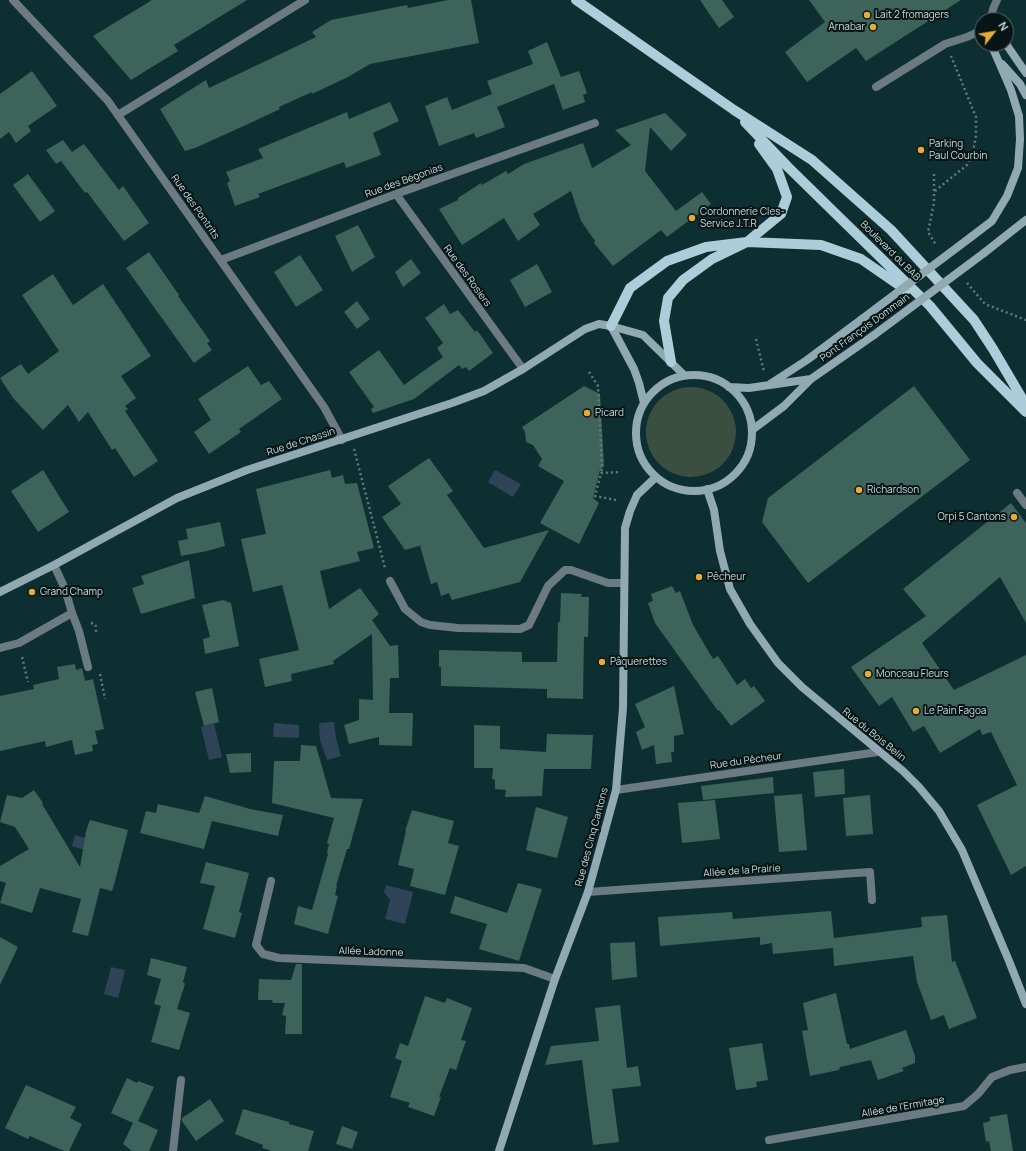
<!DOCTYPE html>
<html>
<head>
<meta charset="utf-8">
<style>
  body { margin:0 }
  #map { position:relative; width:1026px; height:1151px; overflow:hidden; background:#0d2f31; font-family:Manrope,sans-serif }
  canvas { display:block }
  .north { position:absolute; left:974px; top:12px; width:40px; height:40px; box-sizing:border-box; background:#071516; border:1px solid #556566; border-radius:50%; rotate:59deg; font-size:11px; font-weight:700; line-height:16px; text-align:center; color:#caddde }
  .north::after { content:''; display:block; margin:auto; width:14px; height:18px; background:#e6ad36; clip-path:polygon(50% 0,100% 100%,50% 72%,0 100%) }
</style>
</head>
<body>
<div id="map">
<canvas width="1026" height="1151"></canvas>
<div class="north">N</div>
</div>
<script>
const ctx = document.querySelector('canvas').getContext('2d');
ctx.lineJoin = 'round';
function paint(path, color) { ctx.fillStyle = color; ctx.fill(path, 'evenodd'); }
const poly = rows => new Path2D(rows.map(r => 'M' + r).join(''));
function trace(path, color, width, dash) { ctx.strokeStyle = color; ctx.lineWidth = width; ctx.lineCap = dash ? 'butt' : 'round'; ctx.setLineDash(dash || []); ctx.stroke(path); }
function write(font, color, halo, rows, align = 'center') {
  ctx.font = font + ' Manrope,sans-serif'; ctx.lineWidth = 4; ctx.setLineDash([]); ctx.textBaseline = 'middle'; ctx.strokeStyle = halo; ctx.fillStyle = color; for (const [text, x, y, turn = 0] of rows) {
    ctx.save(); ctx.translate(x, y); ctx.rotate((+turn || 0) * Math.PI / 180); ctx.textAlign = isNaN(turn) ? turn : align; if (halo) ctx.strokeText(text, 0, 0); ctx.fillText(text, 0, 0); ctx.restore();
  }
}
const green = poly([
  '646 432a45 45 0 1 1 90 0a45 45 0 1 1-90 0Z'
]);
const water = poly([
  [495,470,521,484,513,497,488,482],
  [334,722,336,738,341,756,327,760,320,740,319,725,320,723],
  [274,723,299,725,299,738,273,737],
  [214,724,222,757,209,760,201,727],
  [75,835,98,842,94,853,72,846],
  [386,885,413,892,405,924,385,919,390,900,384,892],
  [111,967,125,970,118,998,104,994]
]);
const building = poly([
  [152,0,247,0,174,45,178,51,131,80,93,36],
  [448,0,471,0,479,43,370,64,348,77,312,94,312,92,279,107,280,109,246,125,195,148,185,151,160,109,206,80,209,88,316,37,312,32,331,20,407,5,408,8],
  [700,0,722,0,734,17,719,28],
  [809,0,961,0,866,61,856,48,807,82,785,52,825,22],
  [547,42,561,77,579,71,587,93,583,95,585,102,563,110,554,84,497,107,487,81,533,64,528,51],
  [32,71,57,106,28,126,31,131,16,143,9,132,0,139,0,94],
  [492,94,505,127,476,138,474,133,439,146,425,106,447,97,452,110],
  [390,102,399,121,373,133,381,155,346,168,344,162,258,194,260,197,235,206,227,183,230,181,226,172,263,158,258,149,347,112,349,119],
  [665,113,687,135,671,151,650,127,645,171,676,211,702,192,711,204,667,237,661,230,613,266,594,243,595,241,581,221,571,191,533,214,540,225,518,241,504,218,462,245,439,209,458,200,458,198,481,183,482,185,506,171,508,174,524,164,583,143,592,168,631,145,615,130],
  [63,140,72,152,84,144,119,190,123,186,149,223,124,241,87,192,85,193,61,161,56,164,46,150],
  [28,174,55,211,40,222,13,185],
  [358,225,375,257,352,272,335,236],
  [149,252,179,295,178,296,210,341,207,343,212,350,194,363,126,268],
  [300,255,323,290,296,307,274,272],
  [411,259,421,273,403,287,395,272],
  [537,264,552,292,525,307,510,280],
  [53,274,73,305,103,284,151,356,121,376,136,398,125,406,128,409,125,411,158,461,134,477,115,448,112,450,88,412,79,422,68,405,43,430,13,398,0,378,21,364,28,374,59,351,22,295],
  [357,301,370,319,357,329,344,312],
  [444,304,450,314,458,310,475,332,477,330,493,353,469,371,466,367,462,369,459,365,414,399,373,413,371,409,374,407,349,372,379,350,404,385,443,357,437,348,443,343,425,318],
  [248,366,261,385,269,381,282,399,239,429,241,432,209,454,194,432,211,420,198,399],
  [584,386,600,394,604,466,600,470,593,498,599,503,579,544,540,523,564,481,538,466,542,459,533,445,526,442,525,432,522,427],
  [914,386,970,460,808,583,762,522,768,498],
  [429,458,453,491,447,495,484,548,549,530,520,582,452,600,449,593,441,596,437,582,431,584,420,546,422,545,405,550,382,517,401,504,388,486],
  [43,470,69,512,38,532,11,491],
  [330,470,332,478,343,475,345,484,357,483,374,548,357,552,360,561,320,571,329,609,360,588,379,614,372,620,390,646,398,645,399,678,390,678,389,713,413,713,412,746,379,745,379,737,349,744,344,725,359,720,359,699,373,700,372,634,333,661,334,664,291,674,292,681,265,687,259,659,299,650,282,585,253,592,241,539,266,534,256,489],
  [1011,503,1026,523,1026,623,1000,577,922,643,954,690,1026,655,1026,866,1011,875,977,805,1017,785,991,732,982,735,980,729,940,753,924,726,913,732,892,697,879,706,851,667,926,616,903,589],
  [220,522,225,546,207,551,181,556,178,541,188,539,186,529],
  [189,560,195,598,141,614,132,588,144,584,141,576],
  [672,586,676,593,680,591,693,625,713,659,718,656,737,685,745,679,751,688,754,686,765,701,731,726,719,710,718,711,655,623,648,603,653,601,651,594],
  [561,593,582,594,581,597,589,597,588,637,584,637,583,699,547,698,547,689,441,686,441,667,439,667,439,650,522,652,522,662,557,662,558,622,560,622],
  [223,600,231,603,239,646,205,654,203,639,210,637,202,605],
  [75,664,76,670,82,668,85,681,93,679,104,729,95,731,98,744,92,745,93,751,75,755,72,740,46,747,45,741,0,751,0,696,34,689,33,685,59,679,57,667],
  [674,686,684,734,674,736,674,752,671,752,672,762,656,764,654,745,642,750,636,732,645,727,635,704],
  [212,688,219,722,204,726,195,692],
  [474,725,500,726,500,749,546,752,547,734,593,735,591,769,544,769,542,796,505,797,506,790,495,789,495,780,492,779,493,768,474,768],
  [301,745,316,746,331,798,363,799,349,849,347,849,336,886,337,886,335,895,338,896,328,934,294,924,298,906,312,910,328,854,327,853,329,844,327,843,334,818,272,803,274,761,300,761],
  [251,753,251,772,230,773,226,754],
  [844,769,845,794,815,797,813,772],
  [773,777,774,793,703,800,701,786],
  [34,790,43,803,42,804,80,867,86,831,90,820,128,830,114,885,112,891,100,888,88,936,72,932,81,899,40,888,32,913,0,903,6,883,0,881,0,866,29,849,15,827,0,822,7,795,22,798],
  [802,794,807,850,779,852,774,796],
  [870,795,873,834,846,836,843,798],
  [205,796,250,809,283,815,278,836,212,821,204,849,140,833,146,811,156,813,158,804,199,813],
  [715,800,720,839,682,843,678,803],
  [536,807,568,817,557,858,526,850],
  [412,810,454,821,448,843,459,846,445,895,410,886,414,869,398,865,406,831,405,831],
  [206,862,249,873,239,912,242,913,235,938,203,929,215,886,200,883],
  [518,883,542,889,519,961,479,949,487,924,450,913,455,896,507,913],
  [831,911,834,938,922,927,921,917,947,915,952,962,955,961,977,1018,949,1029,944,1015,931,1020,917,982,913,956,834,966,833,948,773,954,772,943,760,945,760,937,660,946,658,917,732,912,733,919],
  [0,937,18,947,0,985],
  [635,942,637,977,612,980,610,943],
  [151,958,187,967,183,982,185,984,177,1009,190,1013,179,1050,151,1042,161,1006,154,1004,161,979,147,975],
  [296,964,302,964,302,1034,285,1034,286,1016,282,1015,285,1003,273,1003,272,1000,258,1000,259,979,291,980],
  [836,993,847,1044,849,1044,850,1049,906,1030,915,1056,915,1063,902,1068,904,1071,878,1080,871,1060,840,1067,839,1070,810,1076,802,1031,808,1030,803,1003],
  [425,996,445,1003,447,998,472,1008,461,1040,466,1041,461,1055,456,1070,450,1068,439,1097,441,1097,434,1116,408,1107,410,1103,390,1097,402,1061,395,1058,400,1043,408,1046],
  [620,1005,627,1068,638,1066,641,1086,612,1089,619,1142,593,1145,582,1060,545,1065,551,1046,599,1041,595,1008],
  [762,1043,768,1080,756,1082,757,1087,736,1090,729,1048],
  [127,1078,137,1083,138,1081,154,1087,138,1121,158,1130,149,1151,132,1151,123,1144,133,1123,111,1113],
  [26,1085,76,1107,70,1118,82,1124,69,1151,64,1151,30,1136,28,1139,5,1128],
  [210,1099,224,1121,196,1141,182,1121,182,1118],
  [243,1109,289,1122,289,1124,314,1131,308,1151,272,1151,262,1148,263,1145,235,1134],
  [1007,1114,1013,1151,991,1151,989,1141,986,1142,983,1123,990,1121,990,1117],
  [342,1126,358,1132,352,1149,336,1144]
]);
const path = poly([
  [934,174,934,203,928,232,936,245],
  [935,191,967,165,973,152,976,135,976,117,951,56],
  [967,283,985,304,1026,320],
  [756,339,764,372],
  [589,372,598,386,602,469,601,473],
  [600,411,617,414],
  [354,449,385,568],
  [616,500,595,496,601,473,621,472],
  [91,623,95,624,96,627,96,634],
  [22,657,28,682],
  [100,674,105,699]
]);
const lane = poly([
  [118,115,305,0],
  [72,613,79,631,88,667],
  [0,648,19,643,72,613,65,589,54,565],
  [173,1151,181,1080]
]);
const street = poly([
  [13,0,108,101,324,407,342,440],
  [991,20,993,9,997,0],
  [876,87,945,44,967,37,982,30],
  [396,194,523,369],
  [221,260,396,194,595,123],
  [1017,493,1026,505],
  [390,581,405,609,421,622,430,625,458,628,520,629,529,625,548,586,565,570,571,570,608,583,623,583],
  [616,790,878,752],
  [271,881,256,945,263,954,279,958,524,968,555,979],
  [588,892,870,872,872,900],
  [769,1140,964,1106,978,1094,992,1077,1010,1070,1026,1067]
]);
const secondary = poly([
  [1006,44,1026,73],
  [1002,64,1020,84,1026,95],
  [971,237,992,221,1007,196,1018,168,1020,139,1019,116,1011,90,991,44],
  [984,253,1026,220],
  [611,326,634,369,639,383,644,403],
  '636 433a58 58 0 1 1 116 0a58 58 0 1 1-116 0Z',
  [770,384,807,360,862,319],
  [729,387,749,388,811,379],
  [752,430,784,406,811,379,874,335],
  [707,489,714,510,720,551,730,589,750,624,778,663,802,687,903,771,919,787,939,811,962,850,1009,961,1026,1004],
  [0,592,54,565,177,498,247,470,452,403,484,391,523,369,585,329,599,324,611,326,643,335,684,375],
  [499,1151,555,979,588,892,616,790,623,708,625,528,630,511,637,495,656,477]
]);
const primary = poly([
  [576,0,734,110,812,160,891,230,974,320,993,349,1026,405],
  [745,122,788,167,930,306,977,363,1026,412],
  [611,326,630,288,667,261,706,247,747,242,821,245,861,259,906,290],
  [671,362,664,321,668,298,683,280,712,259,747,242,781,214,787,197,777,169,759,144]
]);
const secondaryBridge = poly([
  [862,319,971,237],
  [874,335,984,253]
]);
const markers = [
  [867,15,4,"#e6ad36"],
  [873,27,4,"#e6ad36"],
  [921,150,4,"#e6ad36"],
  [692,218,4,"#e6ad36"],
  [587,413,4,"#e6ad36"],
  [859,490,4,"#e6ad36"],
  [1014,517,4,"#e6ad36"],
  [699,577,4,"#e6ad36"],
  [32,592,4,"#e6ad36"],
  [602,662,4,"#e6ad36"],
  [868,674,4,"#e6ad36"],
  [916,711,4,"#e6ad36"]
];
const poiNames = [
  ["Lait 2 fromagers",875,15],
  ["Arnabar",865,27,"right"],
  ["Parking",929,144],
  ["Paul Courbin",929,156],
  ["Cordonnerie Cles-",700,212],
  ["Service J.T.R",700,224],
  ["Picard",595,413],
  ["Richardson",867,490],
  ["Orpi 5 Cantons",1006,517,"right"],
  ["Pêcheur",707,577],
  ["Grand Champ",40,592],
  ["Pâquerettes",610,662],
  ["Monceau Fleurs",876,674],
  ["Le Pain Fagoa",924,711]
];
const streetNames = [
  ["Rue des Bégonias",404,181,-20],
  ["Rue des Pontrits",195,207,55],
  ["Boulevard du BAB",890,251,45],
  ["Rue des Rosiers",467,276,54],
  ["Pont François Dommain",865,328,-36],
  ["Rue de Chassin",301,442,-18],
  ["Rue du Bois Belin",874,735,39],
  ["Rue du Pêcheur",746,761,-8],
  ["Rue des Cinq Cantons",592,837,-75],
  ["Allée de la Prairie",742,871,-4],
  ["Allée Ladonne",371,952,2],
  ["Allée de l'Ermitage",903,1107,-10]
];
paint(green, '#3a4f40');
paint(water, '#2f4459');
paint(building, '#3e635a');
trace(path, '#607c7d', 2.5, [2, 3]);
trace(lane, '#6c7b81', 8);
trace(street, '#6c7b81', 8);
trace(secondary, '#91a9b3', 8);
trace(primary, '#adcdda', 10);
trace(secondaryBridge, '#91a9b3', 8);
for (const [x, y, r, color] of markers) { const dot = new Path2D(); dot.arc(x, y, r, 0, 2 * Math.PI); ctx.fillStyle = color; ctx.fill(dot); trace(dot, '#071516', 1.5); }
write('10px', '#caddde', '#071516', poiNames, 'left');
write('10px', '#caddde', '#071516', streetNames);
</script>
</body>
</html>
